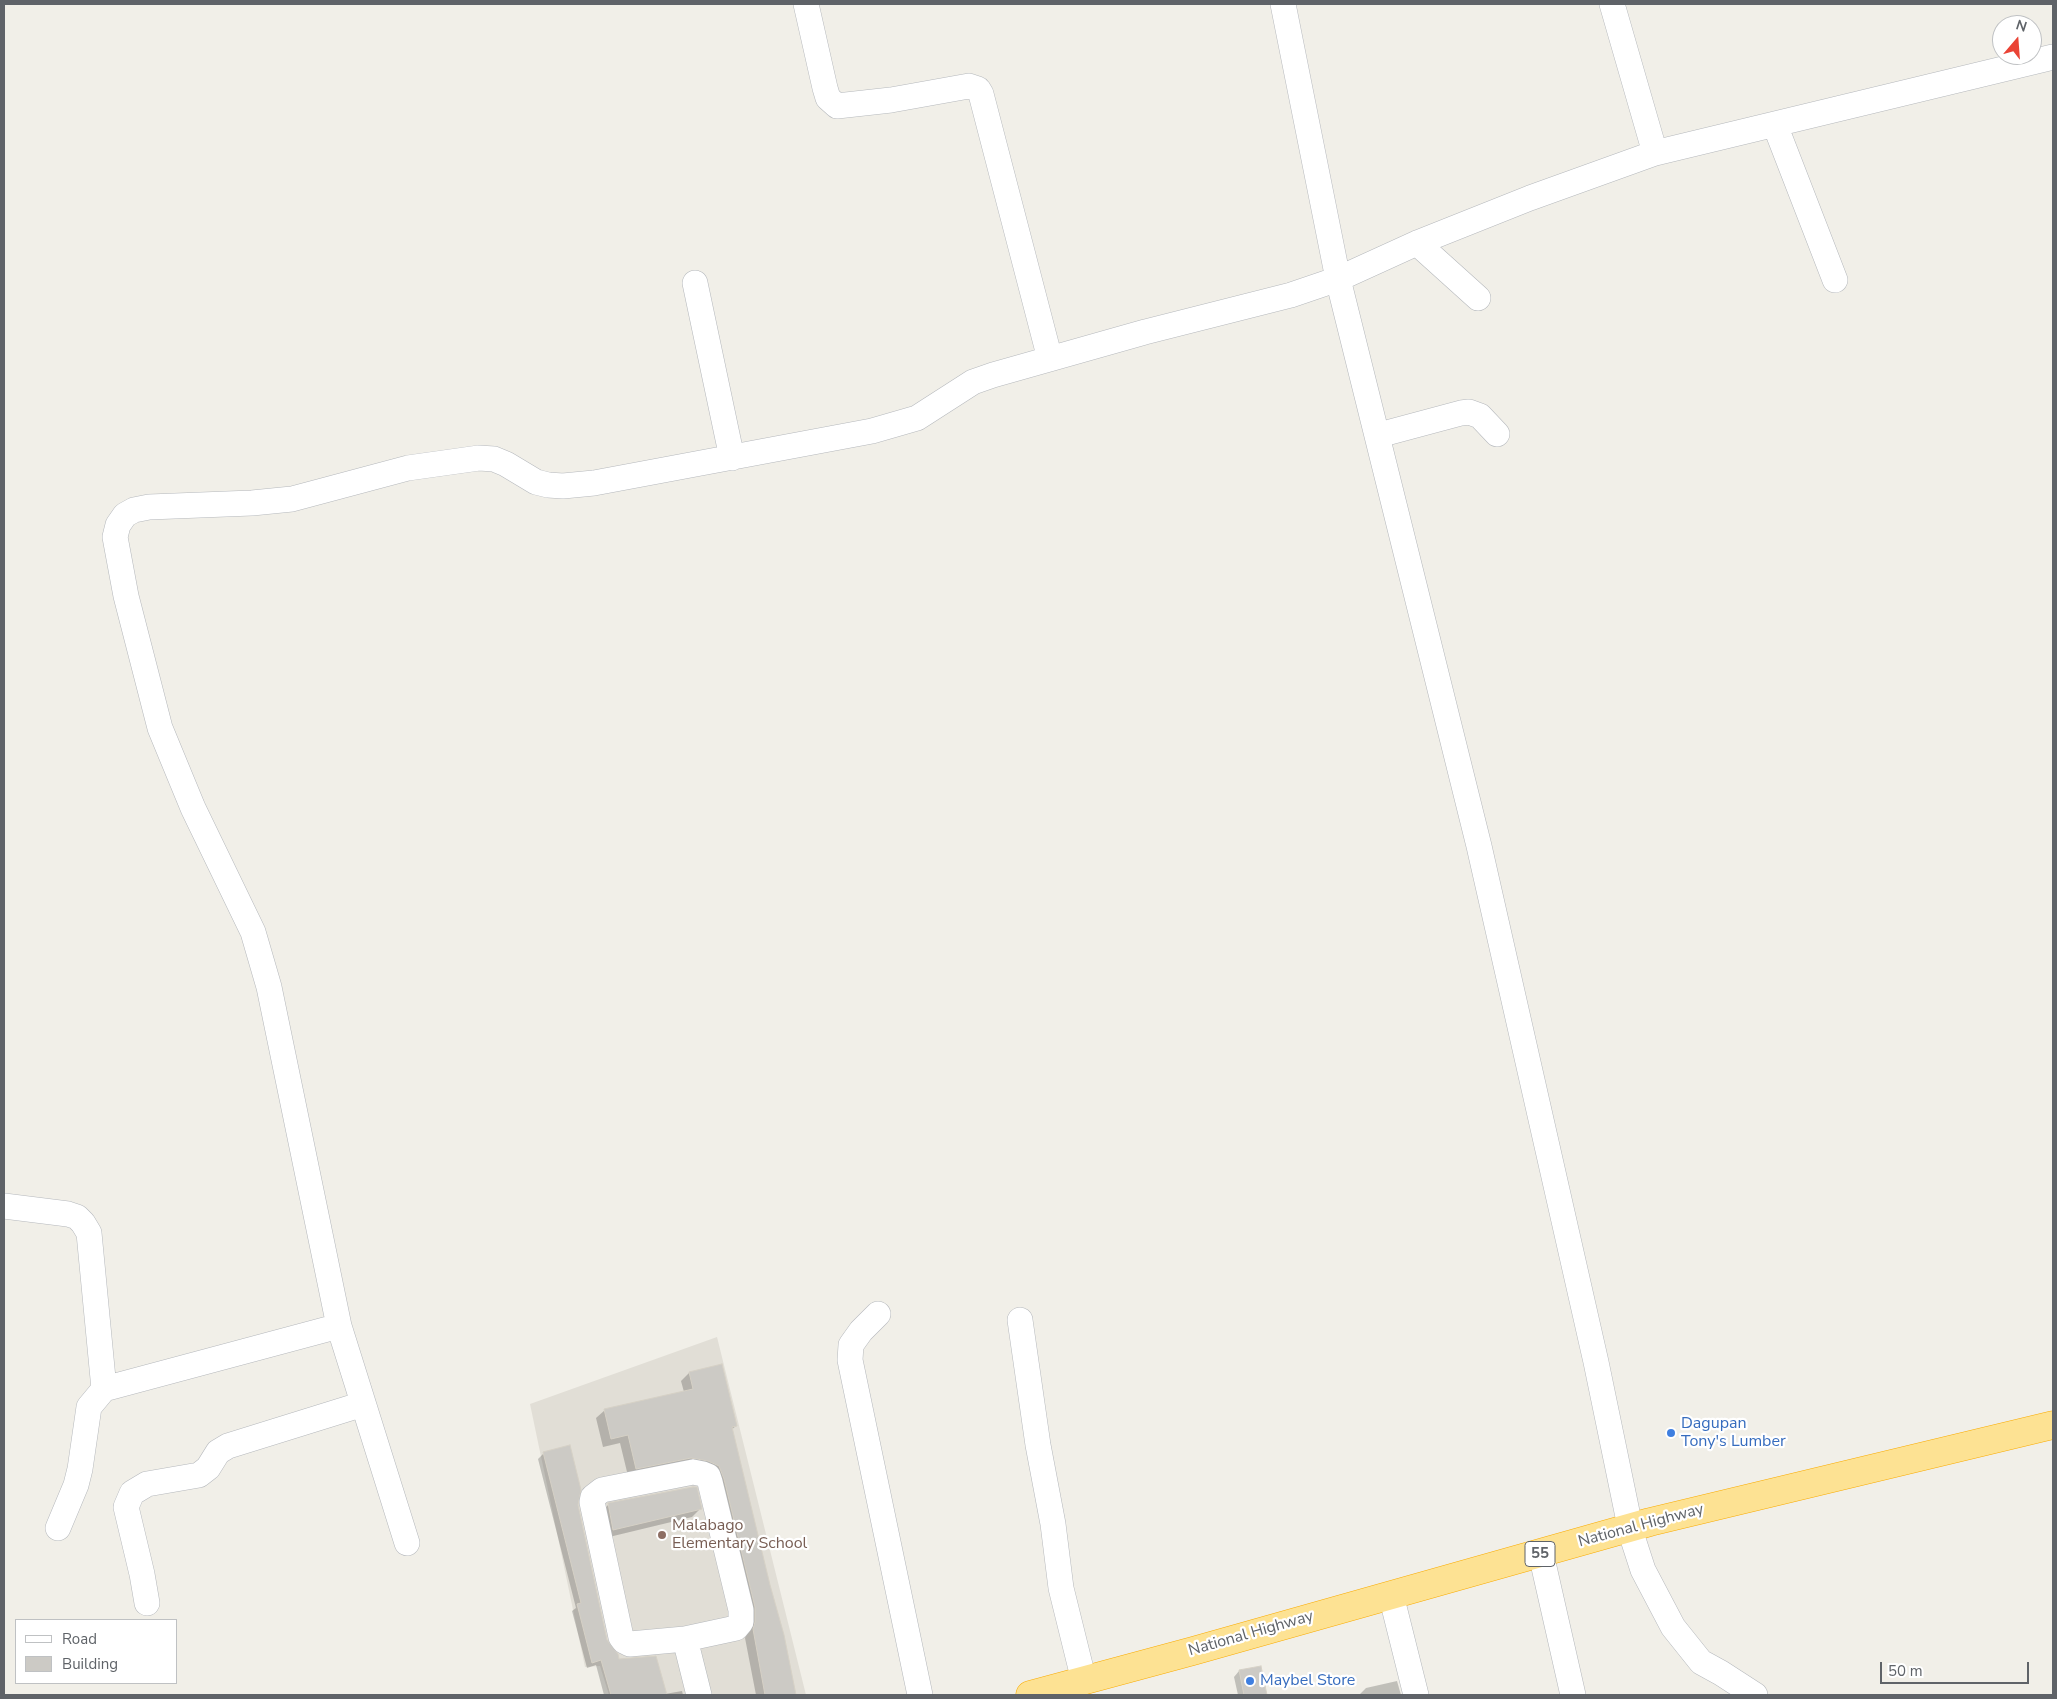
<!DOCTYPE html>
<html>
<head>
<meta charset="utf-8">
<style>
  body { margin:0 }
  #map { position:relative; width:2057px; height:1699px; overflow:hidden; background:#f1efe8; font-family:"Nunito Sans",sans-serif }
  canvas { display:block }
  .frame { position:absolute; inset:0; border:5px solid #5f6368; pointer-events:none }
  .legend { position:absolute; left:15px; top:1619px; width:162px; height:65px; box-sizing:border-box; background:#fff; border:1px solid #bfc1c3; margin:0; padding:6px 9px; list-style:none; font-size:15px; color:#5f6368 }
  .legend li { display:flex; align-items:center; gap:10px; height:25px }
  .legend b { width:25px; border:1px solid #bfc1c3 }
  .north { position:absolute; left:1992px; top:15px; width:50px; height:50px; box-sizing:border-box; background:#fff; border:1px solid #bfc1c3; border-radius:50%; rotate:18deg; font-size:14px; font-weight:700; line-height:20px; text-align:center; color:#5f6368 }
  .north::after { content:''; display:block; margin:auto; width:18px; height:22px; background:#ea4335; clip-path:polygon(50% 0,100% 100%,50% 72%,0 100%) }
  .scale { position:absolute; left:1880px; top:1662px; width:149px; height:22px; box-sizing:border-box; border:2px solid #5f6368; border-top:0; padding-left:6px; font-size:15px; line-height:18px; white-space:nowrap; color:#5f6368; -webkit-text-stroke:4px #fff; paint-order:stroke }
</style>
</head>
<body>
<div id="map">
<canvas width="2057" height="1699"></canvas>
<div class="frame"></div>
<ul class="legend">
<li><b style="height:6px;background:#fff"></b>Road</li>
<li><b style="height:14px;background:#cccac5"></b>Building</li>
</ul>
<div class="north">N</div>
<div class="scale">50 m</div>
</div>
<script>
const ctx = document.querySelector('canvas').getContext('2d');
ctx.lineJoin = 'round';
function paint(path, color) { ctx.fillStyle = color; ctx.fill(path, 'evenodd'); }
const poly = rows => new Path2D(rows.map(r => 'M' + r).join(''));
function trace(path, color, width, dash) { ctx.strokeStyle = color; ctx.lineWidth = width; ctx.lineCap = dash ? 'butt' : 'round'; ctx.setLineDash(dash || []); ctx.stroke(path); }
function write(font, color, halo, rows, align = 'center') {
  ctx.font = font + ' "Nunito Sans",sans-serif'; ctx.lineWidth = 4.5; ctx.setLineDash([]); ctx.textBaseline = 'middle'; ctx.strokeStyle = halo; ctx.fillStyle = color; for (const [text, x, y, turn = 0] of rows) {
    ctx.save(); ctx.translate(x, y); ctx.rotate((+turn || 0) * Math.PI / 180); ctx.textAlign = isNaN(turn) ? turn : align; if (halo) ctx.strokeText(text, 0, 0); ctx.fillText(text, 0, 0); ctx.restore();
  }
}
const education = poly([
  [717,1337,806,1695,609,1695,600,1666,585,1667,530,1404]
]);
const shadow = poly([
  [721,1365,736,1426,731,1430,768,1585,783,1635,794,1695,756,1695,745,1638,748,1631,716,1487,628,1476,620,1443,603,1447,596,1418,605,1410,684,1392,681,1381,689,1373],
  [544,1453,577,1505,606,1641,618,1661,665,1694,682,1691,683,1695,604,1695,596,1665,587,1668,572,1611,576,1608,538,1459],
  [693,1488,700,1509,692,1517,605,1538,600,1514,608,1505],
  [1260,1667,1266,1695,1238,1695,1234,1677,1239,1671],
  [1397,1681,1401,1695,1359,1695,1366,1688]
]);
const building = poly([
  [722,1364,737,1426,732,1427,770,1585,784,1635,796,1695,765,1695,753,1629,755,1622,755,1607,724,1479,719,1466,708,1461,691,1458,636,1469,628,1435,611,1439,604,1409,693,1389,689,1372,722,1364],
  [570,1445,581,1490,578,1505,607,1640,618,1654,619,1659,656,1656,667,1695,611,1695,601,1660,592,1663,577,1604,581,1603,543,1452,570,1445],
  [693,1487,697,1487,702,1509,613,1530,608,1503,693,1487],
  [1261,1666,1267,1695,1244,1695,1239,1670,1261,1666]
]);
const minor = poly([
  [806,4,825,88,828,98,837,106,891,100,969,86,978,89,981,94,1050,359],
  [1283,4,1338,279,1479,846,1596,1362,1632,1536,1643,1570,1673,1627,1701,1662,1721,1673,1755,1695],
  [1612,4,1655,153],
  [1775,125,1835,280],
  [1417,243,1478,298],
  [695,283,732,458],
  [1379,435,1461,413,1469,412,1480,416,1497,434],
  [4,1206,68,1214,77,1217,83,1223,89,1233,104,1389,339,1326],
  [878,1314,861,1331,851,1345,850,1360,920,1695],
  [1020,1320,1038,1445,1053,1524,1061,1588,1084,1681],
  [693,1472,703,1474,708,1476,710,1482,741,1610,741,1622,736,1628,685,1639,630,1644,624,1641,621,1637,592,1502,593,1497,602,1490,693,1472],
  [58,1528,76,1485,80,1469,89,1407,104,1389],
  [407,1543,339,1326,269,987,253,932,193,808,160,728,126,596,115,537,118,525,125,515,134,510,149,507,252,503,292,499,408,468,479,458,494,459,506,464,536,482,548,485,563,486,594,483,872,431,917,418,973,382,993,375,1145,332,1291,295,1338,279,1417,243,1530,198,1655,153,2053,57],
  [1541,1554,1573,1695],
  [1391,1595,1416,1695],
  [147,1603,142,1574,126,1507,132,1493,147,1484,199,1475,208,1468,218,1452,228,1446,363,1404],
  [685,1639,699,1695]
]);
const highway = poly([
  [1030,1695,1193,1651,1650,1522,2053,1425]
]);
const markers = [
  [1671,1433,5,"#3f7fe0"],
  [662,1535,5,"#8d6e63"],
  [1250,1681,5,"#3f7fe0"]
];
const shields = [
  [1540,1554,30]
];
const shieldNames = [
  ["55",1540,1554]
];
const shopNames = [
  ["Dagupan",1681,1424],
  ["Tony's Lumber",1681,1442],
  ["Maybel Store",1260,1681]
];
const educationNames = [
  ["Malabago",672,1526],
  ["Elementary School",672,1544]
];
const streetNames = [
  ["National Highway",1641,1526,-15],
  ["National Highway",1251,1634,-16]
];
paint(education, '#e1ded6');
paint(shadow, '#0003');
paint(building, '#cccac5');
trace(building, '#d6d1c6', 1);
trace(minor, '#b5b8bc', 26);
trace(highway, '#f9ab00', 29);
trace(minor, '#fff', 25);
trace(highway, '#fde293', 28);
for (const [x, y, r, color] of markers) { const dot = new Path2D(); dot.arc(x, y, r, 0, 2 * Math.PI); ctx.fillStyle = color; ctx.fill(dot); trace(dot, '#fff', 2); }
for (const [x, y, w] of shields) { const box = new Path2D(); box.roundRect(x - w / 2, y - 12.5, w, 25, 4); ctx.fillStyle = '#fff'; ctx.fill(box); trace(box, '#5f6368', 1); }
write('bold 15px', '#5f6368', null, shieldNames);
write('16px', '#366cbe', '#fff', shopNames, 'left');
write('16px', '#785e54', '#fff', educationNames, 'left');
write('16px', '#5f6368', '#fff', streetNames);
</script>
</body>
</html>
